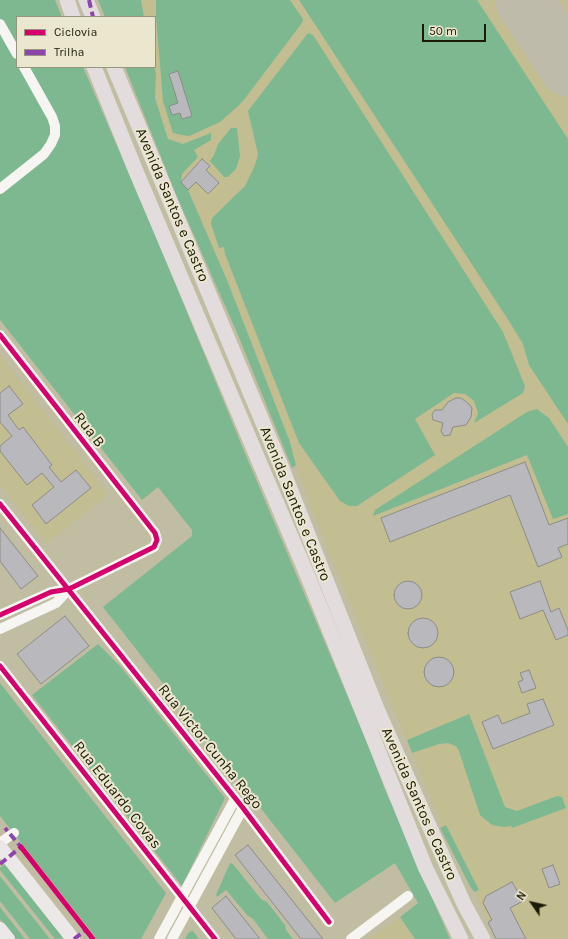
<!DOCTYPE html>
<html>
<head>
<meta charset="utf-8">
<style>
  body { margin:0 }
  #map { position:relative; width:568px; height:939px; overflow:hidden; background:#c1bda3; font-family:Karla,sans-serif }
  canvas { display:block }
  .legend { position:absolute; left:16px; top:16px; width:140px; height:52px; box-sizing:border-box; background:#eae7ce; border:1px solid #98957e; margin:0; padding:5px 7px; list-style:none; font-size:12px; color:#1d1a07 }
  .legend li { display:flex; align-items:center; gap:8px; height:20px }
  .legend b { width:20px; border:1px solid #98957e }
  .north { position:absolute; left:512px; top:883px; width:40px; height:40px; -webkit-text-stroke:3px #eae7ce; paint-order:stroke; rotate:304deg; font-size:11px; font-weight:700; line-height:16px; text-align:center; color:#1d1a07 }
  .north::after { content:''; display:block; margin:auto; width:14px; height:18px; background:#1d1a07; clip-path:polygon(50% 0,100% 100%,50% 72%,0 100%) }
  .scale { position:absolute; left:422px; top:24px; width:64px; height:18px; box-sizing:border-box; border:2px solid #1d1a07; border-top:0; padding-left:5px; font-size:12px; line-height:14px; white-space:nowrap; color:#1d1a07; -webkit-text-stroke:3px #eae7ce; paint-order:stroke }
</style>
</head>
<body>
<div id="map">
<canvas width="568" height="939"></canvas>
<ul class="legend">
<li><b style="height:5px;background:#d6006c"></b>Ciclovia</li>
<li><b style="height:5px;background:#8e44ad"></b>Trilha</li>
</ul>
<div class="north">N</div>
<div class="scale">50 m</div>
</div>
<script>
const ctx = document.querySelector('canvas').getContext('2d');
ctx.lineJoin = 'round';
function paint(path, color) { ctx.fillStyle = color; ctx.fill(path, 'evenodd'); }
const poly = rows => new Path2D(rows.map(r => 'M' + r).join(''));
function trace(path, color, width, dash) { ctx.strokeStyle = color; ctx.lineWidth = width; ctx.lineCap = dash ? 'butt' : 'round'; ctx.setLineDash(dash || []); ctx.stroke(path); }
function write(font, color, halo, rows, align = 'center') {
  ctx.font = font + ' Karla,sans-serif'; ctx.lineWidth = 4; ctx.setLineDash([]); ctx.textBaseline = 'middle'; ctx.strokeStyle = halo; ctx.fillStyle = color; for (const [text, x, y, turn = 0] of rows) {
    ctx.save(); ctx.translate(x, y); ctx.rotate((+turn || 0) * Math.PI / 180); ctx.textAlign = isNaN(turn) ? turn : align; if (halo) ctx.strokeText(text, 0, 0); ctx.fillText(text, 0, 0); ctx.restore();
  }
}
const built = poly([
  [141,0,568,0,568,939,496,939,475,892,479,890,446,825,442,826,323,537,299,474,290,442,227,280,188,190,181,182,187,146,168,139,155,98,155,17,144,17],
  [0,355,109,494,46,544,0,485],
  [400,917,415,939,368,939]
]);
const green = poly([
  [0,0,55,0,62,17,17,17,17,67,83,67,152,227,242,446,369,747,384,787,450,939,415,939,400,917,418,903,395,863,335,903,103,607,192,536,192,530,158,487,142,500,0,320],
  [98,0,141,0,144,17,105,17],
  [156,0,290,0,303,19,302,23,243,101,237,107,220,122,189,136,181,135,173,133,163,101,156,16],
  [299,0,477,0,568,139,568,424,529,365,523,344,507,318],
  [308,33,313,35,503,332,525,386,523,393,474,423,478,413,474,401,465,394,454,393,415,419,435,455,357,506,349,506,340,501,299,443,225,254,224,247,219,248,211,224,212,218,245,186,255,165,258,154,248,111],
  [125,67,154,67,156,74,155,98,168,139,183,144,211,133,211,140,194,150,198,157,182,174,181,182,188,190,227,280,290,442,296,465,292,468,238,335,177,197],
  [231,128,237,128,240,156,236,169,228,177,224,177,210,161,214,155,218,144],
  [537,409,549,418,568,447,568,514,553,519,527,455,373,516,375,510,527,412],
  [98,644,121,667,225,798,182,886,32,695],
  [0,683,166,893,141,939,97,939,0,816],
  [469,714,505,807,517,811,557,796,562,797,566,808,512,828,511,826,504,827,492,825,480,815,459,751,456,746,448,743,439,744,412,753,407,740],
  [446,825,479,890,475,892,471,888,440,828],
  [230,863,233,864,261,899,267,902,285,925,286,930,293,939,268,939,253,919,247,915,226,890,217,897,216,895],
  [5,864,64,938,55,939,0,870,0,868],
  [0,876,50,939,30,939,0,901],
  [0,907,25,939,15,939,0,919],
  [193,931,199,939,185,939,189,932]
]);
const taxiway = poly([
  [526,0,568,54]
]);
const runway = poly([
  [524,0,568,67]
]);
const building = poly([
  [178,71,192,116,182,119,180,113,172,115,169,106,178,103,169,74,178,71],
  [202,159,210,166,206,170,219,183,208,194,196,182,188,190,181,182,202,159],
  [9,386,23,404,8,415,19,430,23,427,52,465,49,467,61,482,76,470,91,488,46,524,32,505,54,487,42,473,27,485,0,451,0,446,12,436,0,422,0,393,9,386],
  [456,398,461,398,469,404,472,408,471,417,466,425,453,427,450,435,444,436,441,431,443,423,433,420,432,414,435,410,442,410,448,402,456,398],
  [525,462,549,525,568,518,568,544,558,548,562,557,538,567,510,495,390,542,381,518,525,462],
  [0,528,38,576,21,589,0,561,0,528],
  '394 595a14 14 0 1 1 28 0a14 14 0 1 1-28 0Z',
  [540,581,551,612,559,608,568,630,568,635,556,640,543,610,520,619,510,592,540,581],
  [65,616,89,646,41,684,17,654,65,616],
  '408 633a15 15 0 1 1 30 0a15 15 0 1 1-30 0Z',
  '424 672a15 15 0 1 1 30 0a15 15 0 1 1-30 0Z',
  [529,670,536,688,522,693,518,682,523,680,520,673,529,670],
  [543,699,554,725,493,749,482,722,498,715,502,724,530,713,527,704,543,699],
  [248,845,323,939,301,939,235,855,248,845],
  [553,865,560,884,549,888,542,869,553,865],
  [512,882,523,901,510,908,526,939,496,939,488,922,492,920,483,903,486,896,512,882],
  [226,896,260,939,236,939,212,908,226,896]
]);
const street = poly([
  [0,24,17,54],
  [0,189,44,154,51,144,55,135,55,126,52,117,24,67],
  [0,335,155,533,157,540,154,547,69,589,51,592,0,615],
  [0,504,243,808,329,922],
  [0,629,56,603,69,589],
  [0,666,215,939],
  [0,843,14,833],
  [159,939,235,799],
  [172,939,243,808],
  [351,939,408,896]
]);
const secondary = poly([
  [0,847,73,939],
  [0,929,8,939]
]);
const primary = poly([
  [67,0,73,17],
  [86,0,93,17],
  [94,67,135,169,306,572,426,869,461,939],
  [114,67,281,466,377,709,464,904,483,939]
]);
const quiet = poly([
  [89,0,93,17],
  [0,864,21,847,5,828],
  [74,939,86,930]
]);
const cycleway = poly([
  [0,335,155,533,157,540,154,547,69,589,51,592,0,615],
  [0,504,243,808,329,922],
  [0,666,215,939],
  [21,847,93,939]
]);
const streetNames = [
  ["Avenida Santos e Castro",172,205,67],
  ["Rua B",89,430,52],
  ["Avenida Santos e Castro",295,504,68],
  ["Rua Victor Cunha Rego",210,747,51],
  ["Rua Eduardo Covas",117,795,52],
  ["Avenida Santos e Castro",419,804,66]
];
paint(built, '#c3bd92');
paint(green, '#7eb891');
trace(taxiway, '#bebbaa', 23);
trace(runway, '#bebbaa', 58);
paint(building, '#b9b8bd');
trace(building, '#8d8c88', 1);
trace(street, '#f6f5f1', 10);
trace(secondary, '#ece8e7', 14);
trace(primary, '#e3dcdc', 15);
trace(quiet, '#8e44ad', 4, [8, 4]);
trace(cycleway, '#d6006c', 5);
write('15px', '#1d1a07', '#eae7ce', streetNames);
</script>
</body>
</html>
